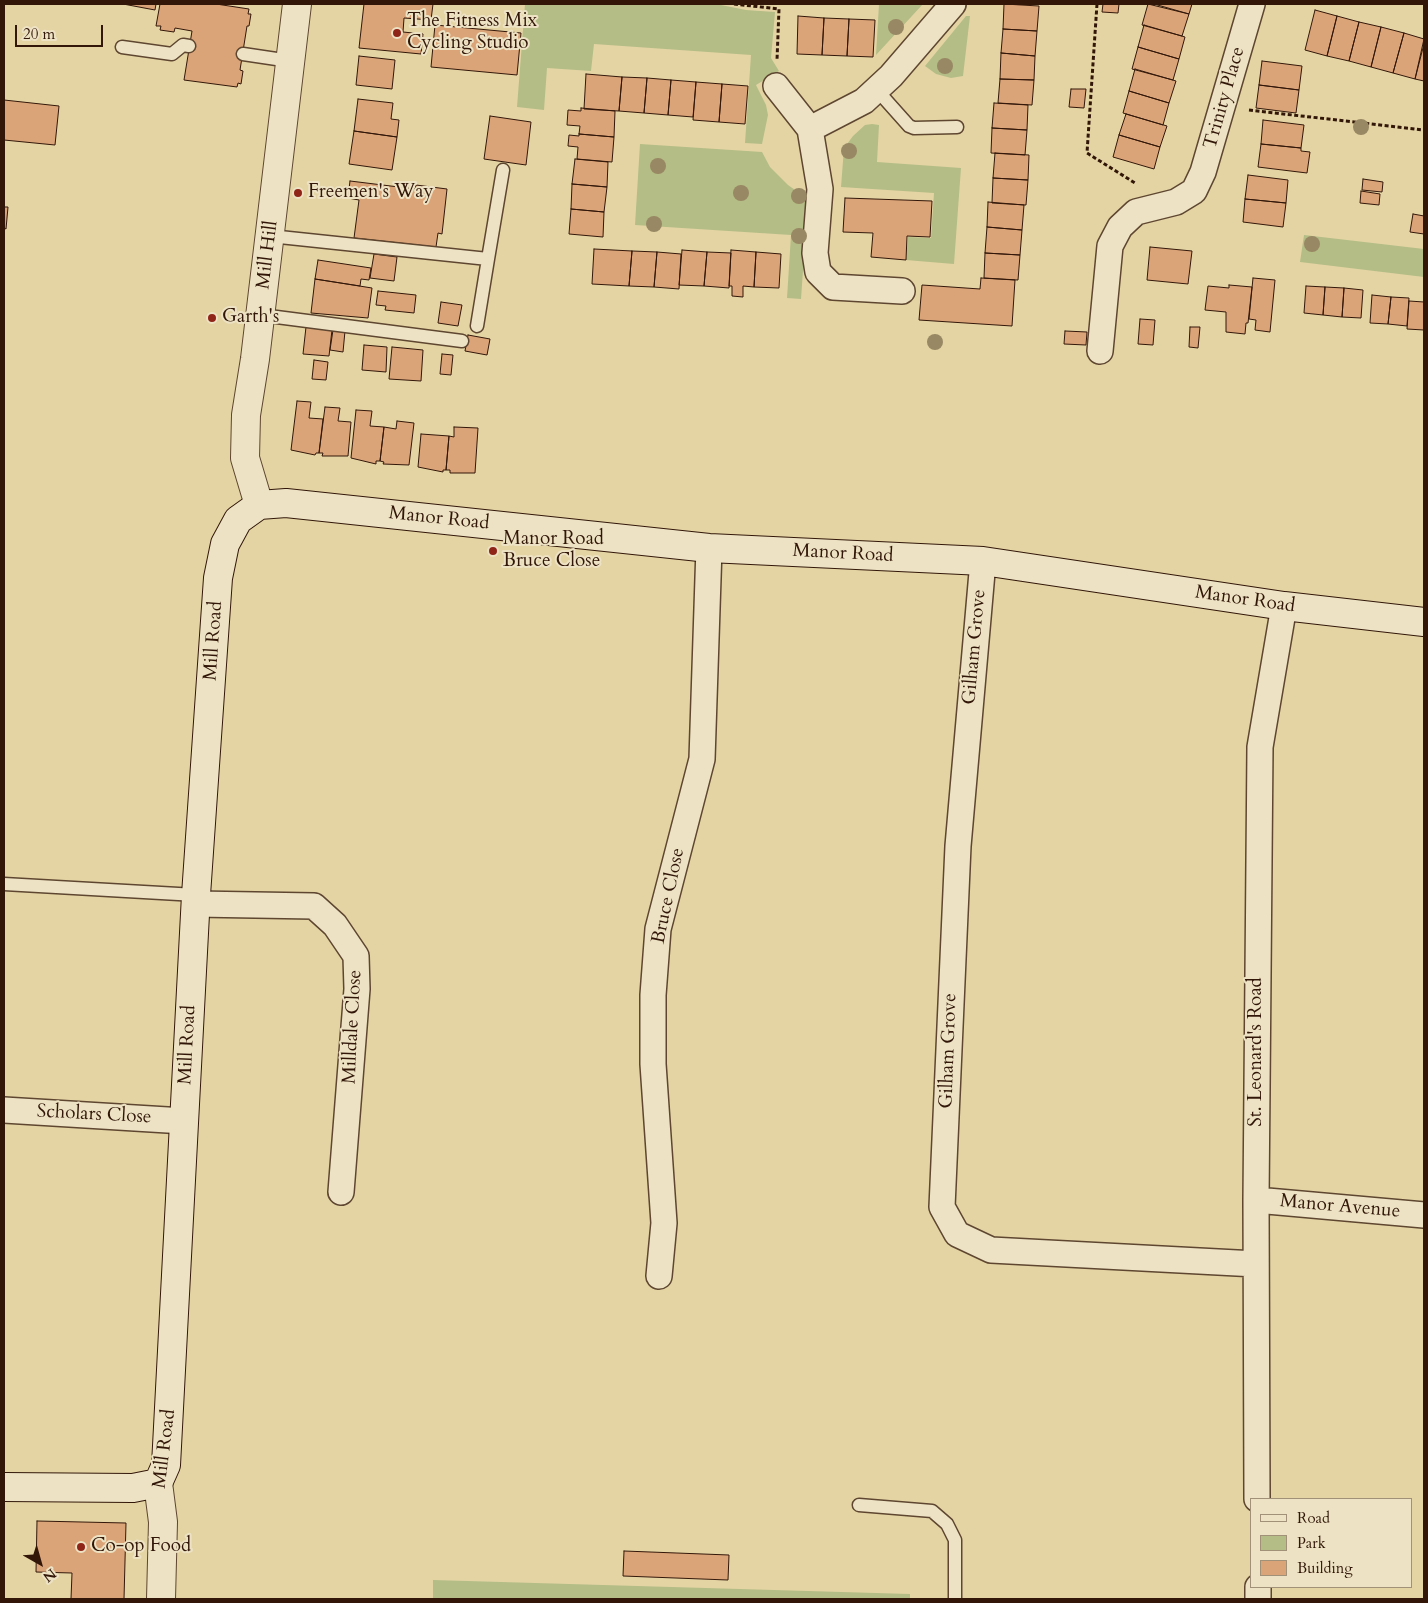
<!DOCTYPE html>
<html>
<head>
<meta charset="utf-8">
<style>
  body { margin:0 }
  #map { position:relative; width:1428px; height:1603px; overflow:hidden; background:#e4d4a4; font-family:Cardo,serif }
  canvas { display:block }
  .frame { position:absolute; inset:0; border:5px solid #321709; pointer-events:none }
  .legend { position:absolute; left:1250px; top:1498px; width:162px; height:90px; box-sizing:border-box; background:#ede3c4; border:1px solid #a29179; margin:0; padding:6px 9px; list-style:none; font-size:15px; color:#321709 }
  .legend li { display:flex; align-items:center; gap:10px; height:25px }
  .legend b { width:25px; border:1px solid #a29179 }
  .north { position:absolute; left:15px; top:1538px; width:50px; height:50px; -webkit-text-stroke:4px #ede3c4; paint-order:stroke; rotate:142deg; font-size:14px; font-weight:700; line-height:20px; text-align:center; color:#321709 }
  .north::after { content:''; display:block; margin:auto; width:18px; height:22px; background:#321709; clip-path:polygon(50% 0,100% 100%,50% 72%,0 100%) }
  .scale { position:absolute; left:15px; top:25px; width:88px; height:22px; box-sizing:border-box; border:2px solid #321709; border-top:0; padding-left:6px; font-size:15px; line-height:18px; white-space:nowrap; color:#321709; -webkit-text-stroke:4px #ede3c4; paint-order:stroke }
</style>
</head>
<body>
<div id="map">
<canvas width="1428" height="1603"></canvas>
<div class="frame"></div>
<ul class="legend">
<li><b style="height:6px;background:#ede3c4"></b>Road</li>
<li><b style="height:14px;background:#b4bd86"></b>Park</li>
<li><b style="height:14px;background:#dba478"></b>Building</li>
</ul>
<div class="north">N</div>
<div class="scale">20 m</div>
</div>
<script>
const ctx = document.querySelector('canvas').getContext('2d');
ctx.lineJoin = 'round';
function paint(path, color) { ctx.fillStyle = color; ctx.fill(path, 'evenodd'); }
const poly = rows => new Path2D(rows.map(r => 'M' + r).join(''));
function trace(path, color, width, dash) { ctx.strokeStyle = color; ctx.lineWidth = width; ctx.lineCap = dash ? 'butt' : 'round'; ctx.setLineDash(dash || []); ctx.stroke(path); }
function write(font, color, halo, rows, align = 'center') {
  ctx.font = font + ' Cardo,serif'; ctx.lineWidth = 4; ctx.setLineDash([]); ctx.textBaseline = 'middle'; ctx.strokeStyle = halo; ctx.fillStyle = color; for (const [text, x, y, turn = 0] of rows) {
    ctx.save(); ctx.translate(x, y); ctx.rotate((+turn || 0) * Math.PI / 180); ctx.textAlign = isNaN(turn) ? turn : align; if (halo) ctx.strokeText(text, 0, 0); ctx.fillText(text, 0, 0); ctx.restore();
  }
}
const green = poly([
  [525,4,716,4,746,10,775,12,771,58,779,71,756,85,766,105,768,115,762,144,745,143,751,55,594,44,591,71,547,68,544,110,517,107],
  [879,4,923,4,876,55],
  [966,16,970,16,963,76,951,78,936,74,925,66],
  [872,124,879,125,877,162,961,168,954,264,906,260,908,237,931,238,934,193,841,187,844,148,853,136,865,125],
  [640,144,762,152,770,167,788,185,808,199,801,299,787,298,791,235,635,225],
  [1304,235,1424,249,1424,277,1300,262],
  [433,1580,910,1594,910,1599,433,1599]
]);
const building = poly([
  [123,4,156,4,155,10,123,4],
  [160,4,216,4,249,9,248,14,251,14,249,26,247,26,240,70,243,71,241,84,238,83,237,87,184,80,192,31,175,28,174,32,160,30,161,26,156,26,160,4],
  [364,4,433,4,431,20,404,18,403,32,423,34,421,54,359,48,364,4],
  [1004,4,1039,6,1037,31,1003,29,1004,4],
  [1103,4,1119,4,1118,13,1102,12,1103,4],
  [1148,4,1189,14,1182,36,1142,25,1148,4],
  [1154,4,1192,4,1189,14,1154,4],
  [1315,10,1337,16,1327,56,1305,50,1315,10],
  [798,16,824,18,822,55,797,54,798,16],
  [1337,16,1359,22,1349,61,1327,56,1337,16],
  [824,18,849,19,847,56,822,55,824,18],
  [849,19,875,20,873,57,847,56,849,19],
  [1359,22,1381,27,1371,67,1349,61,1359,22],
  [435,25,521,33,517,75,431,67,435,25],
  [1144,25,1185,37,1179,59,1138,47,1144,25],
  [1381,27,1404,33,1393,73,1371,67,1381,27],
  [1003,29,1037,31,1035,56,1001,53,1003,29],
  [1404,33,1424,39,1415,79,1393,73,1404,33],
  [1424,44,1424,81,1415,79,1424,44],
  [1138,47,1179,59,1173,80,1132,69,1138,47],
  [1001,53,1035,56,1034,80,1000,79,1001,53],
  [359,56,395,60,392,89,356,85,359,56],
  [1262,61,1302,66,1299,90,1259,85,1262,61],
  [1135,69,1176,81,1169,103,1129,91,1135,69],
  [586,74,622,77,619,111,584,109,586,74],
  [622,77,647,78,644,113,619,111,622,77],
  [647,78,671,80,668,115,644,113,647,78],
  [1000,79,1034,80,1032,105,998,103,1000,79],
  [671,80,696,82,693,117,668,115,671,80],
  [696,82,722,84,719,122,693,120,696,82],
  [722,84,748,86,745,124,719,122,722,84],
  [1259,85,1299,90,1296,113,1256,108,1259,85],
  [1071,89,1086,89,1084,108,1069,107,1071,89],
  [1129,91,1169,103,1163,125,1123,113,1129,91],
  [358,99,393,103,391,119,399,120,397,137,354,131,358,99],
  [4,100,59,106,55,145,4,140,4,100],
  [994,103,1028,105,1027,130,992,128,994,103],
  [581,108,615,111,614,137,579,134,580,126,567,125,568,110,581,111,581,108],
  [1126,114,1167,126,1160,147,1119,135,1126,114],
  [490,116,531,122,526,165,484,159,490,116],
  [1263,120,1304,125,1301,148,1261,144,1263,120],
  [992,128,1027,130,1025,155,991,153,992,128],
  [354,131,397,137,392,170,349,164,354,131],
  [579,134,614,137,612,162,577,159,578,147,568,146,569,135,579,136,579,134],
  [1119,135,1160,147,1154,169,1113,157,1119,135],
  [1261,144,1301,148,1301,151,1310,152,1307,173,1258,167,1261,144],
  [995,153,1029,155,1028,180,993,178,995,153],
  [575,159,608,162,607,187,572,184,575,159],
  [1248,175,1288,180,1286,203,1245,199,1248,175],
  [993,178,1028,180,1026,205,992,203,993,178],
  [1363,179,1383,182,1382,192,1362,190,1363,179],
  [350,181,415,189,416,185,447,189,442,234,438,233,436,247,354,238,359,200,348,198,350,181],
  [572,184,607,187,604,212,571,209,572,184],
  [1361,191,1380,194,1379,205,1360,203,1361,191],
  [845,198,932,201,930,237,907,236,906,260,871,257,873,233,843,232,845,198],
  [1245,199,1286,203,1283,227,1243,222,1245,199],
  [988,202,1024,205,1022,230,987,227,988,202],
  [4,207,8,207,6,229,4,228,4,207],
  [571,209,604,212,603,237,569,234,571,209],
  [1413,214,1424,216,1424,237,1424,234,1410,232,1413,214],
  [987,227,1022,230,1020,255,985,253,987,227],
  [1150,247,1192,251,1188,284,1147,280,1150,247],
  [594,249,632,251,629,286,592,284,594,249],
  [682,250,707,252,704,286,679,285,682,250],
  [731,250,756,252,754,287,743,286,743,297,732,296,732,286,729,286,731,250],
  [632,251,657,252,654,287,629,286,632,251],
  [657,252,681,254,679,289,654,287,657,252],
  [707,252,731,253,729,288,704,286,707,252],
  [756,252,781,254,779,288,754,287,756,252],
  [985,253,1020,255,1018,280,984,278,985,253],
  [374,254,397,257,394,281,370,278,374,254],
  [318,260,371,268,369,280,361,279,360,286,315,279,318,260],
  [981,278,1015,280,1012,326,919,320,922,285,980,289,981,278],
  [1253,278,1275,280,1270,332,1255,330,1256,320,1249,319,1253,278],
  [315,279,372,288,368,318,311,313,315,279],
  [1229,285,1252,287,1248,323,1246,323,1245,334,1226,332,1226,312,1205,310,1208,286,1229,288,1229,285],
  [1306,286,1325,287,1323,315,1304,313,1306,286],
  [1325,287,1344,288,1342,317,1323,315,1325,287],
  [1344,288,1363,290,1361,318,1342,317,1344,288],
  [378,291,416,295,414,313,385,310,386,306,376,305,378,291],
  [1372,295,1391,297,1388,324,1370,323,1372,295],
  [1391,297,1409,298,1407,326,1388,324,1391,297],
  [1409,301,1424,302,1424,330,1407,329,1409,301],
  [441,302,462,305,458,326,438,323,441,302],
  [1140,319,1155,320,1153,345,1138,344,1140,319],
  [306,327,332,330,329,356,303,354,306,327],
  [1190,327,1200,327,1198,348,1189,347,1190,327],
  [333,330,345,331,343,352,330,350,333,330],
  [1065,331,1087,332,1086,345,1064,344,1065,331],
  [468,335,490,339,487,355,465,351,468,335],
  [364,345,387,347,386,372,362,370,364,345],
  [392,347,423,350,421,381,389,379,392,347],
  [442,354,453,355,451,375,440,374,442,354],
  [314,360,328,362,326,380,312,379,314,360],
  [297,401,311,402,309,418,323,419,319,453,316,453,315,455,291,450,297,401],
  [325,407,340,408,338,421,351,422,348,456,322,456,323,453,319,453,325,407],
  [356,410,372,411,370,426,384,427,380,461,376,461,376,464,351,458,356,410],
  [397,421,414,423,409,465,383,464,384,462,380,461,384,427,396,429,397,421],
  [454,427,478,428,475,473,450,473,450,470,446,470,449,436,454,437,454,427],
  [421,434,449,436,446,470,443,470,443,472,418,467,421,434],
  [37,1521,126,1523,124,1599,71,1599,72,1573,36,1572,37,1521],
  [624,1551,729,1555,728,1580,623,1576,624,1551]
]);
const path = poly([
  [734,4,779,9,777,60],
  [1097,4,1087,153,1135,183],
  [1249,110,1424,130]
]);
const service = poly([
  [122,47,172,54,183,45,189,46],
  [243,54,290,61],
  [876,89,909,126,914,128,957,127],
  [270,236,488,259,503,170],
  [261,315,462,341],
  [477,326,488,259],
  [4,884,196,895],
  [859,1505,932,1511,947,1524,955,1540,955,1599]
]);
const minor = poly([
  [776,86,810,129],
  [902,291,833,287,818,272,815,253,820,189,810,129,864,101,891,76,953,4],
  [1100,351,1110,246,1120,227,1136,212,1176,202,1194,191,1203,172,1252,4],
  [983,561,958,846,942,1207,957,1234,991,1250,1256,1264],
  [196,904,314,906,335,925,356,956,357,989,341,1192],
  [4,1110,184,1121],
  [1256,1200,1424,1215],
  [659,1276,664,1223,653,1064,653,995,658,929,702,759,709,548],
  [1257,1499,1256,1200,1260,747,1284,606],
  [1258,1587,1258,1599]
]);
const tertiary = poly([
  [259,505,245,458,246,415,255,359,297,4],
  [158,1483,163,1522,161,1599]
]);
const secondary = poly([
  [4,1487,133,1488,158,1483,166,1465,196,895,218,578,225,544,238,520,259,505,286,503,709,548,983,561,1284,606,1424,622]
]);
const trees = [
  [896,27],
  [945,66],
  [1361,127],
  [849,151],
  [658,166],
  [741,193],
  [799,196],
  [654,224],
  [799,236],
  [1312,244],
  [935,342]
];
const markers = [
  [397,33,5,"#8f2418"],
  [298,193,5,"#8f2418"],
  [212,318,5,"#8f2418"],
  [493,551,5,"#8f2418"],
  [81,1547,5,"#8f2418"]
];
const poiNames = [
  ["The Fitness Mix",407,22],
  ["Cycling Studio",407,44],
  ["Freemen's Way",308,193],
  ["Garth's",222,318],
  ["Manor Road",503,540],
  ["Bruce Close",503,562],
  ["Co-op Food",91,1547]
];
const streetNames = [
  ["Trinity Place",1225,98,-74],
  ["Mill Hill",268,255,-83],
  ["Manor Road",439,519,6],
  ["Manor Road",843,554,3],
  ["Manor Road",1245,600,8],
  ["Mill Road",214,641,-86],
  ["Gilham Grove",975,647,-85],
  ["Bruce Close",669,896,-78],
  ["Milldale Close",353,1027,-87],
  ["Mill Road",188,1045,-87],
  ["Gilham Grove",949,1051,-88],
  ["St. Leonard's Road",1257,1052,-90],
  ["Scholars Close",94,1115,3],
  ["Manor Avenue",1340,1207,5],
  ["Mill Road",165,1449,-83]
];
paint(green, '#b4bd86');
paint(building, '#dba478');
trace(building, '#321709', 1);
trace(service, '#5e4630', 15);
trace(minor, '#5e4630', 28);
trace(tertiary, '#5e4630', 30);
trace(secondary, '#321709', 30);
trace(path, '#321709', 3, [4, 2.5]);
trace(service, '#ede3c4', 12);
trace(minor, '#ede3c4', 25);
trace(tertiary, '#ede3c4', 28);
trace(secondary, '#ede3c4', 28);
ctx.fillStyle = '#988863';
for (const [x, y] of trees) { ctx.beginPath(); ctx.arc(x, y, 8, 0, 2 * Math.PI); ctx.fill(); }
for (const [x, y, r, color] of markers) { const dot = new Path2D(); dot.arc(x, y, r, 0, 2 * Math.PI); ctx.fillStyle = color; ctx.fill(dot); trace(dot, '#ede3c4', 2); }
write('19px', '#321709', '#ede3c4', poiNames, 'left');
write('19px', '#321709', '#ede3c4', streetNames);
</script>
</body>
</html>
